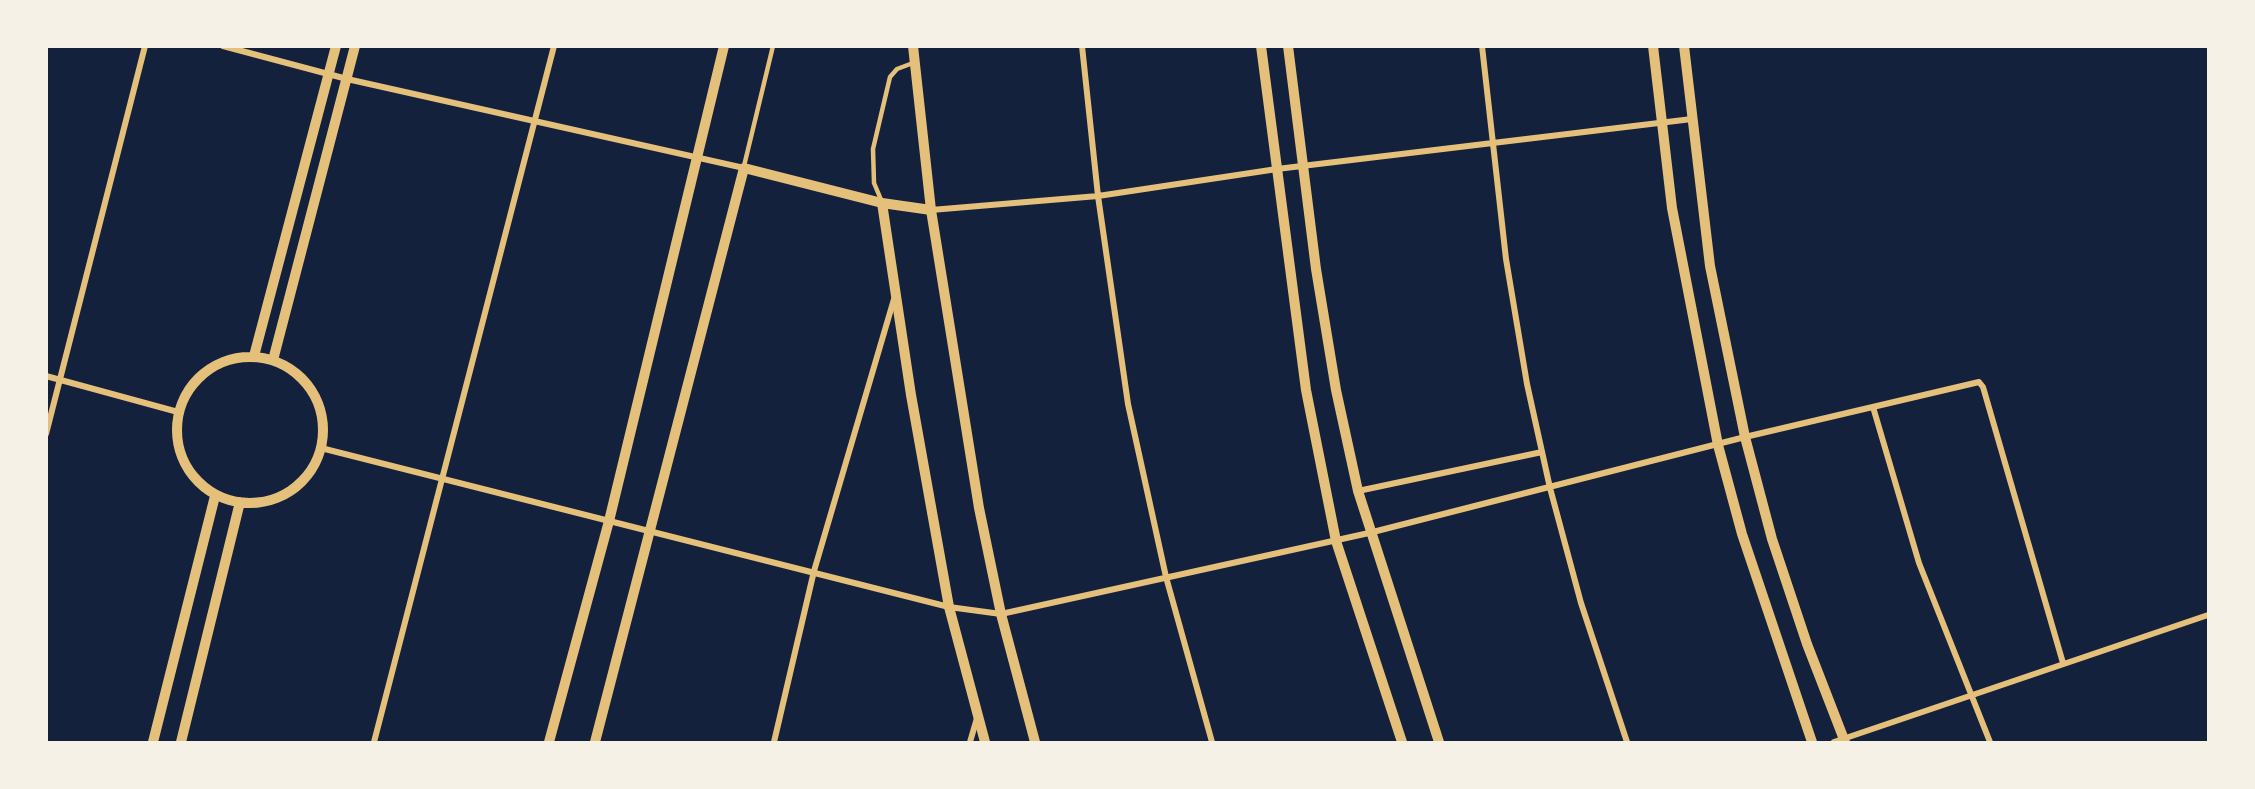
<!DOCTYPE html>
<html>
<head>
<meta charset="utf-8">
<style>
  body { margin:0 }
  #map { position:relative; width:2255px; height:789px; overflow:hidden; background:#14213d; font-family:Signika,sans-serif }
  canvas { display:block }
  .frame { position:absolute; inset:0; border:48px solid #f6f1e7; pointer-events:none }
</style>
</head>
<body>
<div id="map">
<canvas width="2255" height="789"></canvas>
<div class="frame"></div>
</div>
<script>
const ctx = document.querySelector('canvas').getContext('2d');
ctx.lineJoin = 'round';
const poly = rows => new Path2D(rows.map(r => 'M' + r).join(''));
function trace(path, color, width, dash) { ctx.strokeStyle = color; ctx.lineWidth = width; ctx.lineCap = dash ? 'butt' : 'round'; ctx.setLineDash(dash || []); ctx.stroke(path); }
const service = poly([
  [744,166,773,46],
  [882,202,874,183,873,149,890,77,897,69,913,63]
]);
const minor = poly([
  [223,46,347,79,744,168],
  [1082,46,1098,196,1128,404,1166,577,1212,742],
  [1482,46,1506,259,1527,384,1550,488,1581,603,1627,742],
  [931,210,1098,196,1277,169,1692,119],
  [46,376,178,412],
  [1873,407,1919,563,1990,742],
  [46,434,145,46],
  [321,448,949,607,1001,614,1369,533,1745,437,1979,382,1983,387,2063,663],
  [1358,491,1542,452],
  [374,742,554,46],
  [774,742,814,571,894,299],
  [970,742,977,718],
  [1834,742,2208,615]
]);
const tertiary = poly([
  [913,46,931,210,979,508,1001,614,1035,742],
  [1261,46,1306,390,1336,541,1402,742],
  [1288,46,1316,269,1336,390,1358,491,1439,742],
  [1653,46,1672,208,1718,445,1742,534,1812,742],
  [1684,46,1710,266,1745,437,1772,539,1807,644,1845,742],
  [882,203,911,395,949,607,985,742],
  [254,356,336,46],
  '177 430a73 73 0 1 1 146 0a73 73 0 1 1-146 0Z',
  [273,360,355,46],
  [153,742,215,496],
  [181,742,240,502],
  [549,742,609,521,724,46],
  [595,742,744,168,882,203,931,210]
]);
trace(service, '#e5c07b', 4.5);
trace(minor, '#e5c07b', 6);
trace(tertiary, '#e5c07b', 10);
</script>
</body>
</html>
